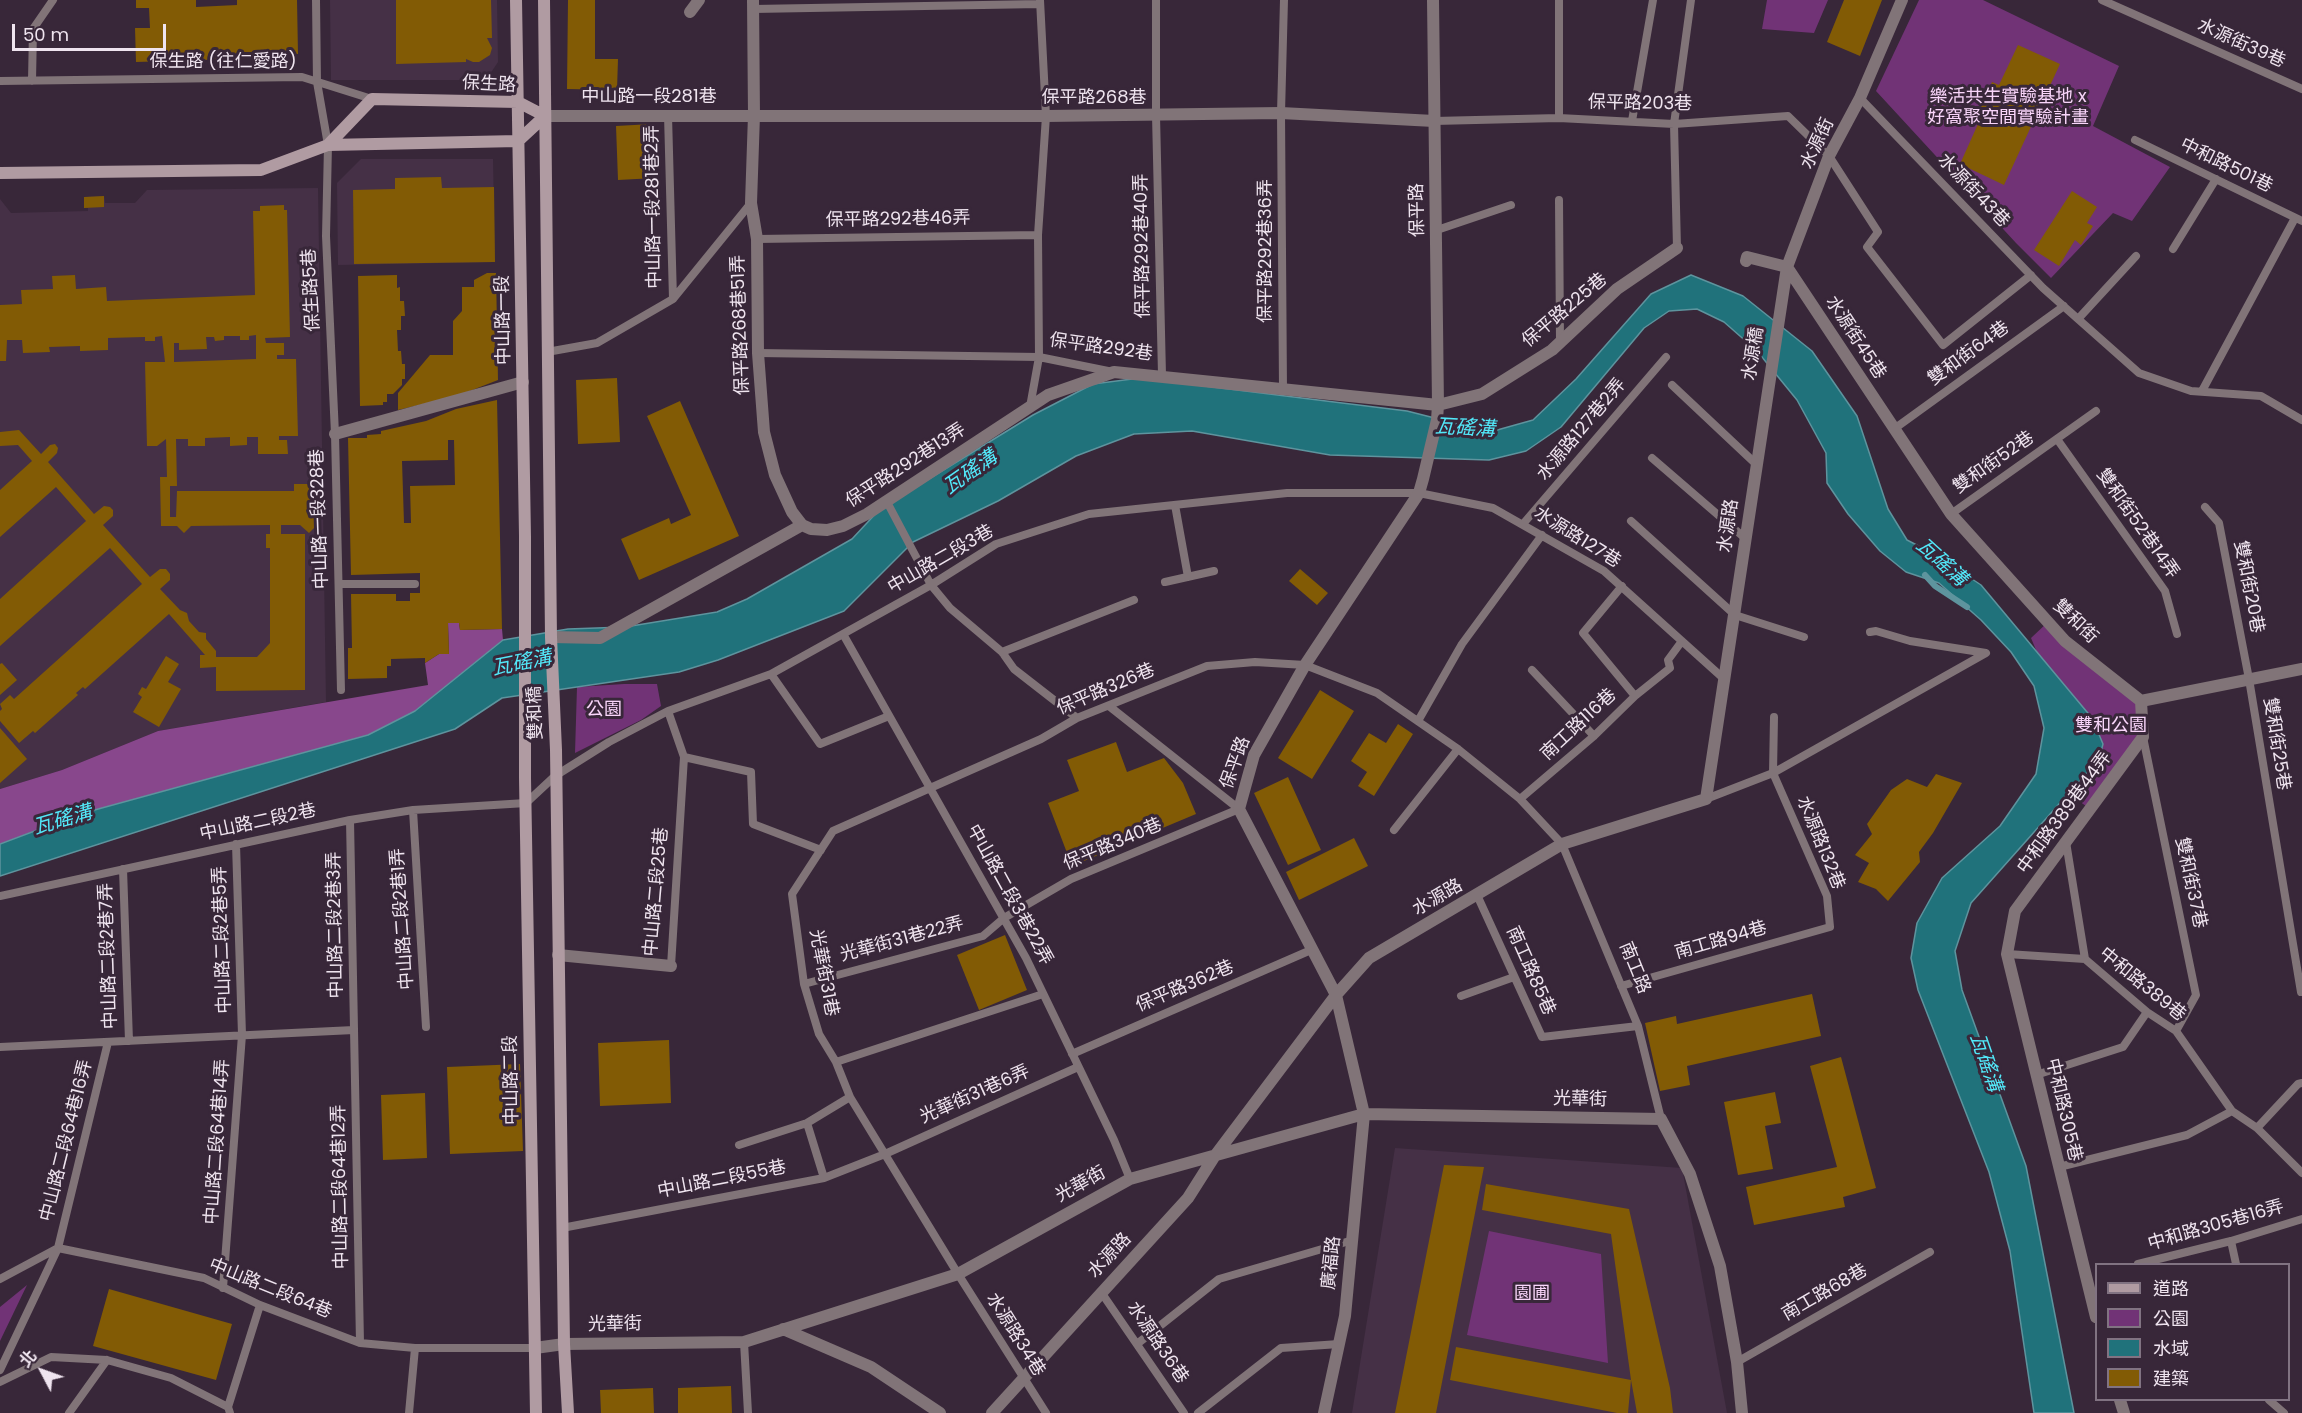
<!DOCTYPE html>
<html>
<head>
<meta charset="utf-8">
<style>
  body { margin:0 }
  #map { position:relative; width:2302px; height:1413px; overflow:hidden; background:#382739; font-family:Poppins,"Noto Sans TC",sans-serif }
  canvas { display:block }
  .legend { position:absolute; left:2095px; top:1263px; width:195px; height:138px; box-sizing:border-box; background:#382739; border:2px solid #817382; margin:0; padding:8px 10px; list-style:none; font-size:18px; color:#efe4ef }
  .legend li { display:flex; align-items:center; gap:12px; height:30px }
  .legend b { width:30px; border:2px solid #817382 }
  .north { position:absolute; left:12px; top:1341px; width:60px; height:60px; -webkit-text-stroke:4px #382739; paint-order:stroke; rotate:311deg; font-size:16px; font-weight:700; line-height:24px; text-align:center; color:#efe4ef }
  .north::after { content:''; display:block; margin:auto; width:21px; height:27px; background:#efe4ef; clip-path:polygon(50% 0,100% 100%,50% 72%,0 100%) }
  .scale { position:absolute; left:12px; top:24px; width:154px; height:27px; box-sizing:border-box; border:3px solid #efe4ef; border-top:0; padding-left:8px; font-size:18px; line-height:21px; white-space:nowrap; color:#efe4ef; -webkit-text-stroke:4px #382739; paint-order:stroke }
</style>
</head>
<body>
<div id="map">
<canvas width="2302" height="1413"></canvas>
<ul class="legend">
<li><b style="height:8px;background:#b09ba2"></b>道路</li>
<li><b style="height:16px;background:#713376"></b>公園</li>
<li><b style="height:16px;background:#20727b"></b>水域</li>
<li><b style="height:16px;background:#825b05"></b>建築</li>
</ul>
<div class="north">北</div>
<div class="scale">50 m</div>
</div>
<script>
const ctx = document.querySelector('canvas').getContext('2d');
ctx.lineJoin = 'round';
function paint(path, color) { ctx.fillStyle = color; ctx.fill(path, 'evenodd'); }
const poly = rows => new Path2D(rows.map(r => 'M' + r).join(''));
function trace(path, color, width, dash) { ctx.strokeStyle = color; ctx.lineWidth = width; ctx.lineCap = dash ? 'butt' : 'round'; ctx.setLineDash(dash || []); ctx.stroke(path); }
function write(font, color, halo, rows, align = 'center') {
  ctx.font = font + ' Poppins,"Noto Sans TC",sans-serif'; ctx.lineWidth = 6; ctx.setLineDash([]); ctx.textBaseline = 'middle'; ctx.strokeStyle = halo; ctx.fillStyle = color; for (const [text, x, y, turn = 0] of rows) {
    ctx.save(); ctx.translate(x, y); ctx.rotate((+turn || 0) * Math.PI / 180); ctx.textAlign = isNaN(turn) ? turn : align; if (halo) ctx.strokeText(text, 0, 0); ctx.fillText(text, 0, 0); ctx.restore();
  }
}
const built = poly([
  [330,0,497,0,498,62,490,74,478,80,331,80],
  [361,159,493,159,495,262,338,265,337,183],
  [318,188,326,702,158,731,62,770,0,789,0,199,11,213,88,211,88,208,84,208,84,197,104,196,105,203,135,203,147,190],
  [1395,1148,1682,1168,1727,1413,1352,1413]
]);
const green = poly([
  [1767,0,1828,0,1814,33,1762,29],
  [1919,0,1983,0,2119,66,2093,126,2170,167,2132,221,2113,213,2051,278,2016,243,1876,91],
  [2048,622,2144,703,2143,737,2090,809,2061,788,2039,657,2031,638],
  [624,684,657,684,661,706,641,720,575,753,577,687],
  [1489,1231,1601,1254,1608,1363,1467,1335],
  [27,1285,0,1341,0,1307]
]);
const forest = poly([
  [448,623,459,623,460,630,502,629,503,640,415,711,368,735,80,814,0,844,0,789,62,770,158,731,428,685,425,663,439,654,449,654]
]);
const water = poly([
  [1691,275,1743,296,1812,351,1857,416,1888,509,1907,540,1936,555,1981,585,2092,718,2103,744,2099,759,1971,903,1955,951,1962,990,2026,1166,2074,1413,2034,1413,2010,1251,1989,1172,1918,990,1911,958,1917,923,1942,878,2000,826,2036,774,2044,728,2034,686,2011,652,1981,620,1939,583,1906,572,1880,551,1848,514,1827,483,1826,453,1797,400,1757,351,1724,322,1697,309,1669,311,1644,328,1561,427,1526,451,1489,460,1330,455,1192,431,1134,434,1076,456,998,501,913,542,844,611,718,660,679,672,502,698,455,729,0,876,0,844,80,814,368,735,415,711,503,640,568,629,625,627,717,612,747,599,852,539,880,509,1033,415,1093,384,1140,378,1407,411,1490,432,1533,420,1576,379,1651,294,1691,275]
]);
const stream = poly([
  [1925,575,1935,586,1967,607]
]);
const building = poly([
  [136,0,196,0,196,7,237,5,237,0,297,0,298,54,270,55,270,58,136,62,135,28,150,28,149,8,136,8],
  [396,0,491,0,492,38,487,38,492,48,490,55,479,62,473,62,466,59,466,62,396,64],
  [568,0,595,0,595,59,618,59,617,90,567,89],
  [1844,0,1882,0,1860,56,1827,42],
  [2018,45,2060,64,2004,185,1960,164,1978,124,1974,122,1992,82,1999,85],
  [652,124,655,178,618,180,616,126],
  [441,177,442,188,494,187,495,262,354,264,353,190,395,189,395,178],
  [2072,191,2097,207,2087,223,2093,226,2081,245,2075,240,2059,266,2034,250],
  [104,196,104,207,84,208,84,197],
  [284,205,284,210,287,210,290,337,265,338,266,343,284,343,284,355,277,355,277,359,296,359,298,436,279,436,279,440,287,440,288,454,258,454,258,437,247,437,247,445,230,446,230,437,205,438,205,446,188,446,188,439,176,439,177,486,170,486,170,517,176,517,177,491,294,491,294,484,317,484,317,525,309,533,300,525,281,525,281,534,305,534,305,690,216,691,216,667,200,668,200,655,205,655,169,614,85,689,83,687,76,693,78,695,35,733,33,731,19,743,0,721,0,711,2,709,0,704,10,695,14,699,142,584,110,548,0,646,0,599,86,521,56,487,0,537,0,490,32,461,18,445,0,446,0,432,19,430,41,454,50,445,55,444,58,448,57,453,48,462,94,514,104,506,110,507,113,510,113,516,103,525,150,577,160,569,166,569,170,574,170,580,160,589,180,610,187,613,189,621,199,632,206,633,206,639,216,651,216,657,257,657,270,643,270,548,266,548,266,534,270,534,270,525,191,526,184,533,177,526,161,526,160,477,167,477,166,439,157,446,147,446,145,362,165,362,162,336,155,337,155,341,145,341,145,337,108,338,108,350,80,351,80,346,49,347,50,352,23,353,22,340,7,340,6,361,0,361,0,305,22,304,21,290,53,289,52,276,75,275,76,289,106,287,107,301,255,295,253,211,260,211,260,206],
  [256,335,256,359,174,362,174,343,179,343,179,350,207,349,206,337,214,337,215,341,224,340,224,336,240,336,240,340,249,340,249,336],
  [487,273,496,273,498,380,457,396,398,410,398,393,430,355,453,355,453,321,462,311,462,287,474,287,474,280],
  [397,275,397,288,400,287,400,301,404,301,405,316,401,316,401,330,397,330,398,351,401,351,402,364,405,364,405,379,402,379,402,385,393,394,387,394,387,402,383,402,383,405,360,406,358,276],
  [617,378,620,442,578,444,576,380],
  [497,400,502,629,460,630,459,623,448,623,449,654,439,654,425,663,425,658,391,659,391,666,387,666,387,678,348,679,348,648,352,648,351,594,396,594,396,601,410,601,410,593,420,593,420,573,351,575,348,438,367,438,367,435,381,434,381,431,426,421,456,409],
  [448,440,454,440,455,485,410,486,411,523,404,523,402,461,448,460],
  [680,401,739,536,639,580,621,539,669,518,671,524,691,515,647,416],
  [1300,569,1328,593,1317,605,1289,581],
  [166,656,179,664,168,682,181,689,159,727,133,712,142,697,138,694,142,687,146,689],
  [2,663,17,680,0,695,0,664],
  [1320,690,1354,711,1312,779,1278,758],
  [1398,724,1413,734,1374,796,1358,786,1367,772,1351,761,1369,733,1386,743],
  [0,728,27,759,0,783],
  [1116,742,1127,772,1164,758,1183,783,1196,814,1072,866,1048,803,1079,791,1067,760],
  [1936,774,1962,783,1933,833,1919,852,1920,862,1888,901,1876,889,1858,882,1869,863,1855,855,1872,834,1867,824,1891,790,1907,779,1927,787],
  [1288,777,1321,850,1288,865,1254,793],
  [1354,838,1368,866,1299,900,1286,872],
  [1005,935,1027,990,979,1010,957,955],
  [1812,994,1821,1036,1687,1066,1690,1085,1660,1091,1645,1023,1676,1016,1677,1024],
  [669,1040,671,1103,600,1106,598,1043],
  [1841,1057,1876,1188,1843,1197,1845,1207,1754,1225,1746,1187,1837,1167,1810,1066],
  [520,1064,523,1151,450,1154,447,1067],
  [1775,1092,1781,1123,1765,1126,1773,1169,1738,1175,1724,1102],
  [425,1093,427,1158,383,1160,381,1095],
  [1444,1165,1484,1167,1436,1413,1395,1413],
  [1486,1184,1629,1209,1670,1388,1673,1413,1637,1413,1631,1380,1628,1413,1617,1413,1450,1380,1456,1347,1631,1380,1611,1234,1482,1210],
  [109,1289,232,1324,216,1380,93,1346],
  [731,1386,732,1413,678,1413,678,1388],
  [653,1388,654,1413,601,1413,600,1390]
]);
const lane = poly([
  [316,0,317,82,328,145,326,236,335,434,341,690],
  [1156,0,1156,115,1162,375],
  [1559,0,1559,118],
  [2102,0,2302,89],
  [753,9,1040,4],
  [0,81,302,77,372,99],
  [32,81,33,29,53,0],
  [1860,98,2043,288,2139,373,2191,391,2261,396,2302,420],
  [668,115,673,299],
  [1434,121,1559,118,1674,124,1788,116,1829,156,1878,232,1867,247,1943,345,2031,275],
  [1632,121,1653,0],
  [2135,140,2302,221],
  [1559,200,1560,342],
  [1437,230,1511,205],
  [757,239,1038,235],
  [1677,248,1674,124,1691,0],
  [2173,249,2216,179],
  [2078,319,2136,256],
  [547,352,597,343,673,299,751,203],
  [758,353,1039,357,1113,372],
  [1672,385,1756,464],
  [1283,389,1281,113,1284,0],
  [2202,391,2295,218],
  [1030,407,1039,357,1038,235,1046,116,1040,0],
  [1894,429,2064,306],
  [2057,439,2165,591,2177,634],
  [1652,458,1746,539],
  [887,502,931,585,950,608,1002,652,1014,669,1077,718],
  [1175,505,1188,577],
  [2205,507,2219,523,2249,679,2301,992],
  [1951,514,2096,411],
  [1631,521,1735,615,1804,637],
  [1523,524,1666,357],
  [1165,582,1214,571],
  [340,584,415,584],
  [843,634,1026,958,1114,1140,1130,1179],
  [1002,652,1134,600],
  [1532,670,1594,736],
  [771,674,820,744,889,716],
  [1635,696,1670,668,1668,660,1682,641],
  [668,711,684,757,671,966],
  [1774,717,1773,773,1986,653,1910,641,1876,631,1870,632],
  [1418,721,1462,644,1542,535],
  [2143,737,2196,995,2176,1031],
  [684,757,751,772,753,824,821,850],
  [1520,799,1594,736,1635,696,1583,633,1622,586],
  [413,810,426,1027],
  [350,820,360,1343],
  [1394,830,1458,749],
  [2066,842,2085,959],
  [123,869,129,1041],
  [1477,895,1542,1037,1638,1026],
  [0,896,350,820,413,810,526,803,555,776,609,742,668,711,771,674,931,585,996,544,1089,514,1287,493,1419,493,1493,508,1604,571,1723,678],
  [2007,954,2085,959,2147,1012,2176,1031,2232,1111,2257,1128,2302,1173],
  [804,984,983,936,1004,918,1071,879,1239,809,1109,706],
  [1621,986,1830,927,1827,896,1773,773,1706,799],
  [1461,996,1514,977],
  [0,1047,354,1030],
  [1072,1054,1311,950],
  [836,1062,1043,994],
  [2036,1075,2123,1047,2147,1012],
  [807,1123,824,1178],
  [2257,1128,2298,1084,2302,1083],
  [739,1145,807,1123,850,1097],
  [2059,1167,2187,1135,2232,1111],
  [562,1228,824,1178,885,1154,1078,1067],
  [2231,1241,2236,1264],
  [2138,1264,2231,1241,2302,1219],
  [0,1279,58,1248,204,1278,260,1305,360,1343,415,1348,535,1348],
  [223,1288,242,1035,236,844],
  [1101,1292,1184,1413],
  [744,1342,748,1413],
  [1137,1344,1219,1279,1353,1240],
  [1737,1362,1930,1252],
  [0,1370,58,1248,108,1042],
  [0,1382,51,1357,107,1360,171,1378,228,1407,230,1413],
  [2269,1400,2284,1413],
  [228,1407,260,1305],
  [69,1413,107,1360],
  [409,1413,415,1348],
  [1046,1413,958,1274,850,1097,836,1062,819,1034,804,984,792,894,833,831,1041,739,1077,718,1207,666,1255,662,1305,665,1377,693,1458,749,1520,799,1562,844,1638,1026,1661,1119],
  [1198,1413,1281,1348,1339,1344]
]);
const street = poly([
  [753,0,754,115,751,203,757,239,758,353,764,432,775,475,792,512,802,525,811,529,827,530,843,526,867,514,1048,395,1114,372,1438,405,1482,394,1552,350,1617,289,1677,248],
  [690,12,699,0],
  [545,116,1046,116,1281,113,1434,121],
  [1746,261,1747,257,1787,267,1951,514,2065,641,2141,701,2302,669],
  [335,434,523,382],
  [551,637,600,638,802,525],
  [558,955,671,966],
  [2096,1317,2007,954,2015,911,2143,737,2141,701],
  [783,1329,871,1367,940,1413],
  [535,1348,564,1344,744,1342,958,1274,1130,1179,1364,1114,1661,1119,1690,1174,1720,1266,1737,1362,1742,1413],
  [2120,1400,2124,1413],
  [992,1413,1188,1198,1214,1157,1336,995,1369,958,1562,844,1706,799,1787,267,1829,156,1860,98,1902,0],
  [1324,1413,1345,1316,1364,1114,1336,995,1239,809,1254,755,1305,665,1419,493,1423,479,1437,420,1438,405,1433,0]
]);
const secondary = poly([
  [516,0,525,536,525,778,536,1413],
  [544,0,551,637,556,750,564,1344,568,1413],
  [0,173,261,170,328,145,518,141,545,116,518,102,372,99,328,145]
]);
const streetNames = [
  ["水源街39巷",2241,44,24],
  ["保生路 (往仁愛路)",223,62],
  ["保生路",489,85,3],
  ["中山路一段281巷",649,97],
  ["保平路268巷",1094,98],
  ["保平路203巷",1640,104,1],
  ["水源街",1818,144,-65],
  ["中和路501巷",2226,166,26],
  ["水源街43巷",1973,191,46],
  ["中山路一段281巷2弄",654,207,-91],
  ["保平路",1418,210,-91],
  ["保平路292巷46弄",898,220,-1],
  ["保平路292巷40弄",1143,246,-91],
  ["保平路292巷36弄",1266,251,-90],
  ["保生路5巷",312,290,-93],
  ["保平路225巷",1565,311,-40],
  ["中山路一段",504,320,-91],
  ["保平路268巷51弄",741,325,-92],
  ["水源街45巷",1855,338,57],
  ["保平路292巷",1101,348,8],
  ["水源橋",1754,354,-81],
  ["雙和街64巷",1969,354,-36],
  ["水源路127巷2弄",1582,430,-50],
  ["雙和街52巷",1994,463,-35],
  ["保平路292巷13弄",906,466,-33],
  ["中山路一段328巷",320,519,-92],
  ["雙和街52巷14弄",2137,524,55],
  ["水源路",1729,526,-82],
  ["水源路127巷",1577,538,32],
  ["中山路二段3巷",941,560,-30],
  ["雙和街20巷",2248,587,79],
  ["雙和街",2075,622,44],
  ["保平路326巷",1106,690,-23],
  ["雙和橋",536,713,-92],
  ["南工路116巷",1579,725,-43],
  ["雙和街25巷",2276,744,81],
  ["保平路",1236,763,-70],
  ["中和路389巷44弄",2065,813,-54],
  ["中山路二段2巷",258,823,-12],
  ["水源路132巷",1820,843,68],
  ["保平路340巷",1113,845,-23],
  ["雙和街37巷",2190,883,78],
  ["中山路二段25巷",657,892,-85],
  ["中山路二段3巷22弄",1009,895,61],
  ["水源路",1438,898,-30],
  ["中山路二段2巷1弄",403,919,-94],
  ["中山路二段2巷3弄",336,925,-91],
  ["中山路二段2巷5弄",223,940,-92],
  ["光華街31巷22弄",902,940,-15],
  ["南工路94巷",1721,941,-16],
  ["中山路二段2巷7弄",109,956,-92],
  ["南工路",1634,968,68],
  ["南工路85巷",1530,971,66],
  ["光華街31巷",823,973,79],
  ["中和路389巷",2142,985,39],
  ["保平路362巷",1185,987,-23],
  ["中山路二段",512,1080,-91],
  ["光華街31巷6弄",975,1095,-24],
  ["光華街",1580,1100,1],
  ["中和路305巷",2063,1110,77],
  ["中山路二段64巷16弄",67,1141,-76],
  ["中山路二段64巷14弄",218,1142,-86],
  ["中山路二段55巷",722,1180,-11],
  ["光華街",1081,1185,-29],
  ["中山路二段64巷12弄",341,1187,-91],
  ["中和路305巷16弄",2216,1226,-16],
  ["水源路",1110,1256,-47],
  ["廣福路",1332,1263,-84],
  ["中山路二段64巷",270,1289,22],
  ["南工路68巷",1825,1293,-30],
  ["光華街",615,1325,-1],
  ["水源路34巷",1015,1335,58],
  ["水源路36巷",1157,1343,56]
];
const parkNames = [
  ["樂活共生實驗基地 x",2008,97],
  ["好窩聚空間實驗計畫",2008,118],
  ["公園",604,710],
  ["雙和公園",2111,726],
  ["園圃",1532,1294]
];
const waterNames = [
  ["瓦磘溝",1465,429,3],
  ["瓦磘溝",971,473,-35],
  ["瓦磘溝",1941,563,42],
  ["瓦磘溝",522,664,-11],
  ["瓦磘溝",63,821,-16],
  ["瓦磘溝",1985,1063,71]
];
paint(built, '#453046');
paint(green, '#713376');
paint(forest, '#88478c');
paint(water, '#20727b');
trace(water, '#5e949e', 1.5);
trace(stream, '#5e949e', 6);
paint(building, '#825b05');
trace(lane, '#817478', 8);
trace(street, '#817478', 12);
trace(secondary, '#b09ba2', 12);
write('18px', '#efe4ef', '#382739', streetNames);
write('18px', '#f9d5fa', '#382739', parkNames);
write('italic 20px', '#52e8f9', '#382739', waterNames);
</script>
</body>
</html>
